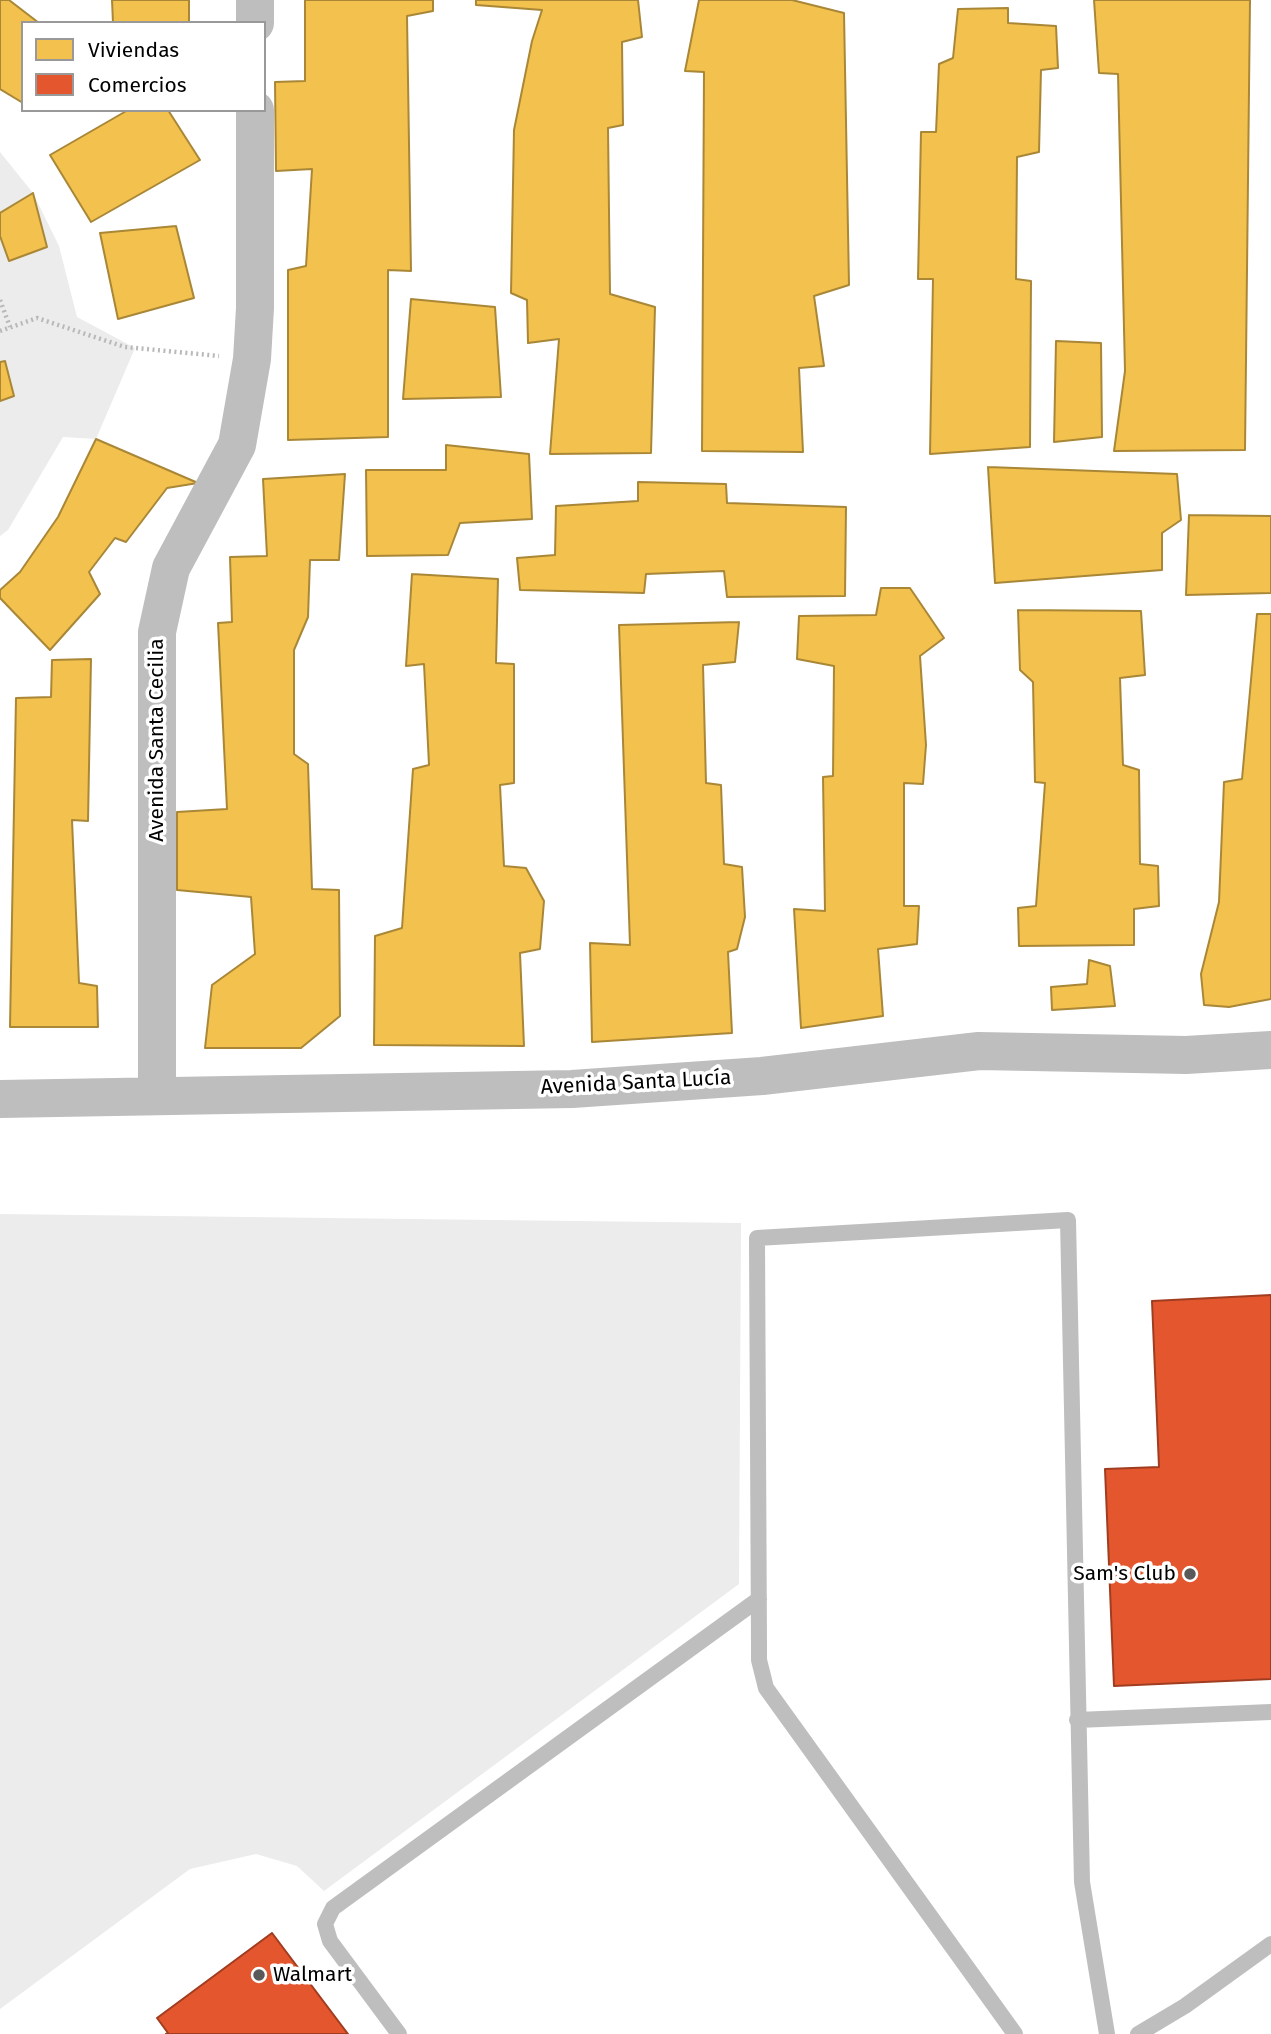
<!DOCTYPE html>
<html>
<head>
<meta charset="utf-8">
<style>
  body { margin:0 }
  #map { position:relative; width:1271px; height:2034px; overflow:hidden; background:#fff; font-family:"Fira Sans",sans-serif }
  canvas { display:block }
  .legend { position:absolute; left:21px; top:21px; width:245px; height:91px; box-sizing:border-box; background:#fff; border:2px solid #999; margin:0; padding:9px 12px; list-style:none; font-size:21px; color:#000 }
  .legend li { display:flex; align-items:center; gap:14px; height:35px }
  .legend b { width:35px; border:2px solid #999 }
</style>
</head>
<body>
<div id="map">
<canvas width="1271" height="2034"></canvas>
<ul class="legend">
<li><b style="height:19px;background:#f2c14e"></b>Viviendas</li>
<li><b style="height:19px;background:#e4572e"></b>Comercios</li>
</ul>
</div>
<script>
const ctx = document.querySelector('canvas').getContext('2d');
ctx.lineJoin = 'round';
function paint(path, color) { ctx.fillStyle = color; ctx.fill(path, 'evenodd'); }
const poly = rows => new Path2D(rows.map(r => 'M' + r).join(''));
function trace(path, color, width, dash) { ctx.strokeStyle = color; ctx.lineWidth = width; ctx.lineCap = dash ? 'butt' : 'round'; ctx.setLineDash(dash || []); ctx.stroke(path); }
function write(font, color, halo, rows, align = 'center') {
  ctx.font = font + ' "Fira Sans",sans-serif'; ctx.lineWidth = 7; ctx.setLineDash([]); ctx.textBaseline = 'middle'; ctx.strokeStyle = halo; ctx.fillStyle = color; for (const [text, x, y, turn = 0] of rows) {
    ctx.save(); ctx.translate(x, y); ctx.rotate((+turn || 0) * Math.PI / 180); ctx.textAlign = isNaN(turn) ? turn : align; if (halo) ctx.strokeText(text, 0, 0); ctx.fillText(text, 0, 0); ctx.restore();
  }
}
const green = poly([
  [0,152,33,193,59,246,77,317,135,348,96,439,63,437,8,530,0,536],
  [0,1214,741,1223,739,1584,324,1891,297,1866,256,1854,190,1869,0,2009]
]);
const homes = poly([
  [0,0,9,0,39,23,23,23,23,103,0,89,0,0],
  [112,0,189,0,189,23,113,23,112,0],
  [305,0,433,0,433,11,407,16,411,271,388,270,388,437,288,440,288,270,306,266,312,169,276,171,275,82,305,81,305,0],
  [476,0,638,0,642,37,622,42,623,125,608,128,610,294,655,307,651,453,550,454,559,339,528,343,527,300,511,293,514,130,532,41,542,10,476,5,476,0],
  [699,0,792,0,844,13,849,285,814,296,824,366,799,368,803,452,702,451,704,72,685,71,699,0],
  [1094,0,1250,0,1245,450,1114,451,1125,371,1118,74,1099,73,1094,0],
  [1008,8,1008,23,1056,26,1058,68,1041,70,1039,152,1017,157,1016,279,1031,281,1030,447,930,454,933,279,918,279,921,132,936,132,939,64,953,58,958,9,1008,8],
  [128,110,168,110,200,160,91,222,50,155,128,110],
  [33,193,47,247,9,261,0,236,0,213,33,193],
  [176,226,194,298,118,319,100,233,176,226],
  [411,299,495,307,501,397,403,399,411,299],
  [1056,341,1101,343,1102,437,1054,442,1056,341],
  [5,361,14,396,0,401,0,362,5,361],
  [96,439,198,483,167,488,126,542,115,538,89,572,100,594,50,650,0,598,0,590,20,572,58,517,96,439],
  [446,445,529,454,532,519,460,523,448,555,367,556,366,470,446,470,446,445],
  [988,467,1177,474,1181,520,1162,533,1162,570,995,583,988,467],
  [345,474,339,560,310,560,308,617,294,650,294,754,308,764,312,889,339,890,340,1016,301,1048,205,1048,212,985,255,954,251,897,177,890,177,812,227,809,218,623,232,622,230,557,267,556,263,479,345,474],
  [638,482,726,484,727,503,846,507,845,596,727,597,724,571,646,574,644,593,520,590,517,558,555,555,556,506,638,501,638,482],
  [1189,515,1271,516,1271,593,1186,595,1189,515],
  [412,574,498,579,496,663,514,664,514,783,500,785,504,866,526,868,544,901,540,949,520,953,524,1046,374,1045,375,936,402,928,413,769,429,765,424,664,406,666,412,574],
  [881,588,910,588,944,638,920,656,926,745,923,784,904,783,904,906,919,906,917,944,878,949,883,1016,801,1028,794,909,825,911,823,777,833,776,834,666,797,659,799,616,876,615,881,588],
  [1018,610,1141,611,1145,675,1120,678,1123,765,1139,770,1140,864,1158,866,1159,906,1134,909,1134,945,1019,946,1018,908,1036,906,1045,783,1035,782,1033,682,1020,670,1018,610],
  [1257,614,1271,614,1271,999,1229,1007,1204,1005,1201,974,1219,902,1224,782,1242,779,1257,614],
  [739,622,735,662,703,665,706,783,721,785,724,864,742,867,745,917,737,949,728,952,732,1033,592,1042,590,943,630,945,619,625,739,622],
  [91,659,88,821,72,820,79,983,97,986,98,1027,10,1027,16,698,51,697,52,660,91,659],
  [1089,960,1110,966,1115,1006,1052,1010,1051,987,1087,984,1089,960]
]);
const shops = poly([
  [1271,1295,1271,1679,1114,1686,1105,1469,1159,1467,1152,1301,1271,1295],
  [272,1933,348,2034,166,2034,168,2033,157,2018,272,1933]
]);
const path = poly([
  [0,300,10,327],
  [0,331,37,318,125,347,219,356]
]);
const service = poly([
  [1077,1720,1271,1712],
  [399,2034,330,1941,325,1924,333,1908,759,1599],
  [1015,2034,766,1688,759,1660,759,1645,757,1238,1068,1220,1082,1882,1107,2034],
  [1138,2034,1185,2006,1271,1944]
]);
const tertiary = poly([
  [255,23,255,0],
  [157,1095,157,632,171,568,237,445,252,359,255,308,255,110],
  [0,1099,572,1089,762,1076,979,1051,1186,1055,1271,1050]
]);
const markers = [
  [1190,1574,7,"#595959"],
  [259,1975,7,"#595959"]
];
const streetNames = [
  ["Avenida Santa Cecilia",157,740,-90],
  ["Avenida Santa Lucía",636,1083,-3]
];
const poiNames = [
  ["Sam's Club",1176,1574],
  ["Walmart",273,1975,"left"]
];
paint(green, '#ececec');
paint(homes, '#f2c14e');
trace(homes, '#a98737', 2);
paint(shops, '#e4572e');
trace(shops, '#a03d20', 2);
trace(path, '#b9b9b9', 4.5, [2, 3.5]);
trace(service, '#bebebe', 16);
trace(tertiary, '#bebebe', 38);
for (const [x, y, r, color] of markers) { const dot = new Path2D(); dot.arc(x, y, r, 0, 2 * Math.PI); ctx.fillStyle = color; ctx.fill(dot); trace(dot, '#fff', 2.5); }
write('21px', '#000', '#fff', streetNames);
write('21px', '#000', '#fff', poiNames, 'right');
</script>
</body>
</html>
